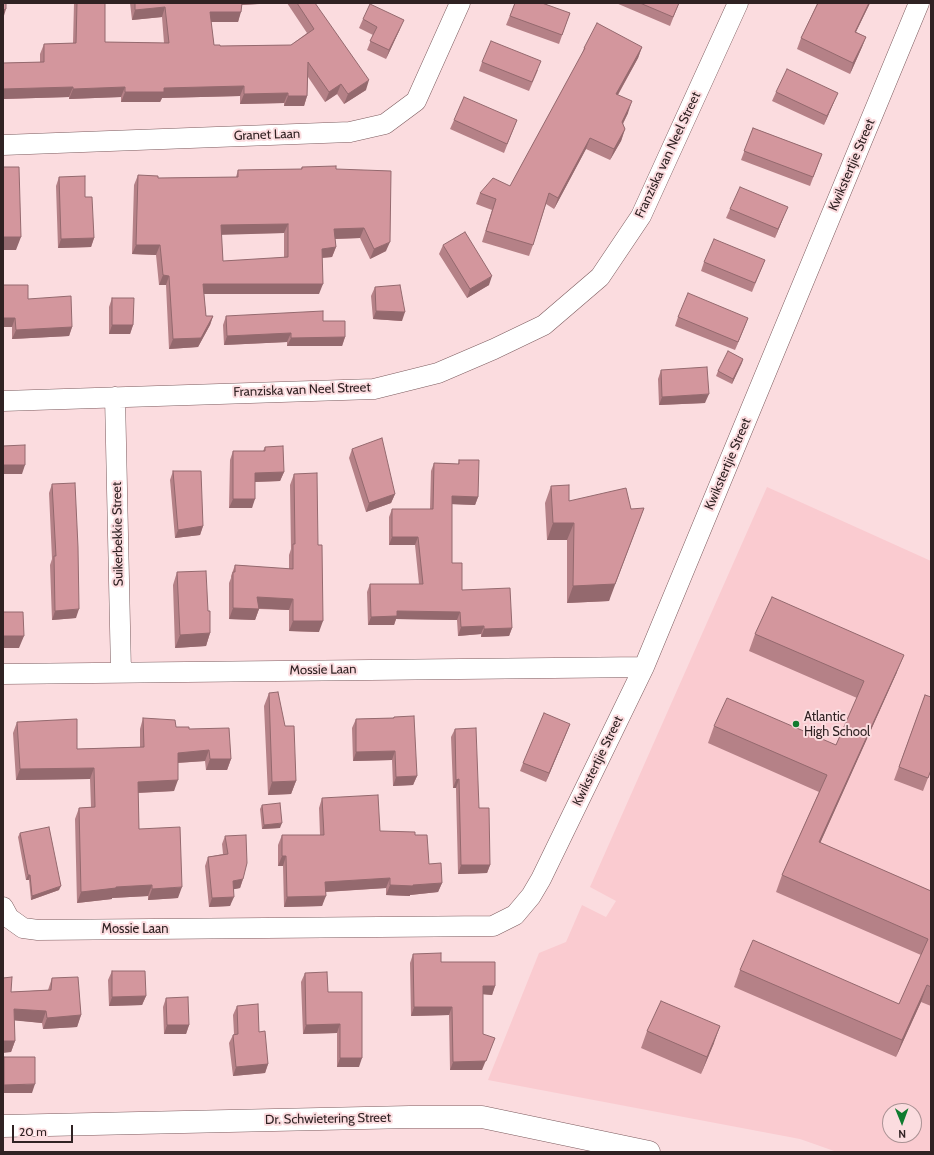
<!DOCTYPE html>
<html>
<head>
<meta charset="utf-8">
<style>
  body { margin:0 }
  #map { position:relative; width:934px; height:1155px; overflow:hidden; background:#fbdcdf; font-family:Cabin,sans-serif }
  canvas { display:block }
  .frame { position:absolute; inset:0; border:4px solid #302223; pointer-events:none }
  .north { position:absolute; left:882px; top:1103px; width:40px; height:40px; box-sizing:border-box; background:#fbdcdf; border:1px solid #aa9294; border-radius:50%; rotate:179deg; font-size:11px; font-weight:700; line-height:16px; text-align:center; color:#302223 }
  .north::after { content:''; display:block; margin:auto; width:14px; height:18px; background:#107b2f; clip-path:polygon(50% 0,100% 100%,50% 72%,0 100%) }
  .scale { position:absolute; left:12px; top:1125px; width:61px; height:18px; box-sizing:border-box; border:2px solid #302223; border-top:0; padding-left:5px; font-size:12px; line-height:14px; white-space:nowrap; color:#302223; -webkit-text-stroke:3px #fbdcdf; paint-order:stroke }
</style>
</head>
<body>
<div id="map">
<canvas width="934" height="1155"></canvas>
<div class="frame"></div>
<div class="north">N</div>
<div class="scale">20 m</div>
</div>
<script>
const ctx = document.querySelector('canvas').getContext('2d');
ctx.lineJoin = 'round';
function paint(path, color) { ctx.fillStyle = color; ctx.fill(path, 'evenodd'); }
const poly = rows => new Path2D(rows.map(r => 'M' + r).join(''));
function trace(path, color, width, dash) { ctx.strokeStyle = color; ctx.lineWidth = width; ctx.lineCap = dash ? 'butt' : 'round'; ctx.setLineDash(dash || []); ctx.stroke(path); }
function write(font, color, halo, rows, align = 'center') {
  ctx.font = font + ' Cabin,sans-serif'; ctx.lineWidth = 4; ctx.setLineDash([]); ctx.textBaseline = 'middle'; ctx.strokeStyle = halo; ctx.fillStyle = color; for (const [text, x, y, turn = 0] of rows) {
    ctx.save(); ctx.translate(x, y); ctx.rotate((+turn || 0) * Math.PI / 180); ctx.textAlign = isNaN(turn) ? turn : align; if (halo) ctx.strokeText(text, 0, 0); ctx.fillText(text, 0, 0); ctx.restore();
  }
}
const built = poly([
  [767,487,931,561,931,1152,837,1152,800,1139,488,1080,539,953,566,942,582,905,606,917,616,901,590,887],
  [890,1111,914,1111,914,1135,890,1135]
]);
const minor = poly([
  [3,145,350,132,385,124,416,101,460,3],
  [115,397,121,672],
  [3,401,374,389,438,373,494,349,544,325,600,277,641,216,738,3],
  [3,674,644,667],
  [3,907,9,918,23,928,38,930,493,926,515,915,531,896,541,879,644,667,919,3]
]);
const tertiary = poly([
  [3,1126,410,1117,482,1117,649,1152]
]);
const wall = poly([
  [74,3,105,3,105,42,164,43,162,17,132,20,130,3,277,3,242,5,238,22,211,22,214,45,220,46,291,45,307,33,287,3,315,3,366,90,344,104,337,94,325,102,308,77,307,96,304,106,284,106,284,103,240,104,240,96,162,98,160,102,121,102,121,97,69,99,69,97,3,99,3,63,40,62,40,54,44,44,73,43],
  [515,3,570,13,559,44,506,25],
  [616,3,679,3,670,26],
  [814,3,870,3,856,32,866,37,862,47,850,74,797,49,801,38,817,4],
  [363,19,400,29,386,59,367,50,373,35,359,28],
  [642,47,638,58,618,95,628,113,623,124,625,129,621,141,610,160,586,149,554,209,546,204,533,245,529,256,482,242,492,210,476,204,480,193,510,186,582,54,584,48],
  [482,62,538,70,529,91,479,71],
  [776,92,834,102,824,125,772,101],
  [454,120,517,120,504,153,450,129],
  [753,128,822,154,810,186,741,160],
  [302,167,336,169,386,251,370,259,360,238,335,239,336,247,332,257,322,258,319,294,204,294,206,316,213,316,210,325,198,347,169,349,166,285,159,285,156,255,132,254,134,185,138,175,158,178,236,177,238,170,301,169],
  [284,233,284,258,223,261,221,234],
  [59,177,85,197,94,238,91,247,58,248,56,186],
  [730,209,784,216,775,238,726,218],
  [443,245,489,285,467,298,439,254],
  [765,260,752,292,701,271,704,262],
  [375,287,402,321,373,319,371,296],
  [112,298,133,325,130,334,109,334,109,307],
  [28,299,72,327,69,336,12,339,12,327,3,327],
  [226,316,323,321,345,337,342,346,287,346,287,342,224,345,223,325],
  [678,317,748,318,735,350,675,326],
  [743,359,732,384,716,376,718,371],
  [661,370,705,403,659,405,658,379],
  [265,447,284,472,280,481,255,482,252,508,229,508,230,460,233,451,263,451],
  [352,449,395,494,391,503,366,512,349,458],
  [459,460,478,497,475,505,452,504,452,563,462,590,512,628,509,636,481,637,481,634,458,636,457,620,396,619,394,625,368,625,367,592,370,584,419,584,415,545,389,545,389,517,392,509,430,509,431,471,434,463,458,464],
  [173,471,203,526,200,535,175,538,170,480],
  [294,474,319,632,289,631,289,610,259,609,255,620,229,619,229,583,231,578,231,576,235,565,289,569,289,555,291,549,290,485],
  [52,484,76,618,52,620,50,565,52,559,49,493],
  [551,486,569,501,631,509,609,601,567,603,567,540,547,540,545,503],
  [177,572,208,611,210,633,206,646,175,648,173,585],
  [755,634,897,672,820,843,931,891,931,1006,921,1002,896,1057,734,987,740,970,899,1004,921,955,776,892,782,875,819,792,708,743,714,726,836,745,857,698,749,651],
  [269,693,296,781,291,794,268,795,264,706],
  [925,695,931,770,923,791,894,780],
  [394,717,417,776,413,785,393,786,392,760,353,761,352,728,356,719,393,718],
  [143,718,176,727,189,729,231,759,227,770,206,770,205,761,178,763,174,791,138,793,139,829,178,898,148,900,148,896,112,898,112,899,77,903,75,819,79,808,91,807,90,779,16,780,13,733,17,722,77,749,140,747,140,729],
  [570,724,546,782,520,771,523,763],
  [455,729,479,808,490,865,487,873,458,874,456,788,453,788,451,737],
  [322,798,380,831,415,835,429,864,442,883,438,892,410,895,410,896,386,895,386,888,326,892,322,906,284,907,283,866,278,866,278,845,282,835,320,835,319,808],
  [262,805,280,828,262,829,260,809],
  [20,833,59,890,31,900,29,880,26,880,18,837],
  [225,836,243,879,240,888,234,889,230,906,209,907,205,866,208,857,223,854,222,844],
  [413,954,495,986,492,995,483,994,482,1070,450,1070,449,1015,411,1016,410,963],
  [112,971,146,996,142,1005,109,1006,108,980],
  [305,973,328,992,359,1067,337,1067,337,1033,303,1034,301,982],
  [52,978,81,1015,77,1027,43,1029,42,1023,14,1020,15,1041,11,1052,11,992,48,990],
  [166,998,189,1025,186,1034,164,1034,163,1007],
  [237,1006,259,1032,268,1064,265,1073,233,1076,229,1043,233,1035,234,1034,233,1015],
  [647,1031,714,1043,701,1074,641,1048],
  [4,1057,32,1093,3,1093,3,1060]
]);
const shadedWall = poly([
  [239,3,277,3,238,5],
  [869,3,870,3,851,42,855,32],
  [165,7,162,17,132,20,135,10],
  [6,9,3,19,3,10],
  [210,12,241,12,238,22,206,22],
  [404,20,400,29,386,59,389,50],
  [866,37,862,47,850,74,853,63],
  [642,47,638,58,612,105,616,94],
  [369,80,366,90,344,104,348,94],
  [341,84,337,94,325,102,329,92],
  [244,86,240,96,162,98,160,102,121,102,125,92,164,88],
  [73,87,69,97,3,99,3,89],
  [125,87,121,97,69,99,73,89],
  [288,93,284,103,240,104,244,94],
  [838,93,834,102,824,125,827,116],
  [288,96,307,96,304,106,284,106],
  [632,101,628,113,618,133,622,122],
  [625,129,621,141,610,160,614,149],
  [590,138,586,149,554,209,558,198],
  [788,207,784,216,775,238,778,229],
  [288,224,284,233,217,235,221,225],
  [364,228,360,238,331,239,334,229],
  [3,237,21,237,16,250,3,250],
  [94,238,91,247,58,248,61,239],
  [390,242,386,251,370,259,374,249],
  [136,245,160,245,156,255,132,254],
  [336,247,332,257,319,258,322,249],
  [163,275,169,276,166,285,159,285],
  [492,276,489,285,467,298,470,289],
  [203,284,323,284,319,294,200,294],
  [376,311,405,312,402,321,373,319],
  [213,316,210,325,198,347,169,349,173,339],
  [3,318,15,318,12,327,3,327],
  [748,318,745,326,735,350,738,342],
  [112,325,133,325,130,334,109,334],
  [72,327,69,336,12,339,16,330],
  [291,333,287,342,224,345,227,336],
  [345,337,342,346,287,346,291,338],
  [743,359,742,363,732,384,733,379],
  [709,394,705,403,659,405,662,397],
  [3,465,25,465,22,474,3,474],
  [284,472,280,481,252,482,255,473],
  [395,494,391,503,366,512,369,503],
  [452,496,478,497,475,505,449,504],
  [233,499,255,499,252,508,229,508],
  [644,508,609,601,567,603,573,586],
  [553,523,574,523,567,540,547,540],
  [203,526,200,535,175,538,178,530],
  [392,537,418,537,415,545,389,545],
  [257,597,293,599,289,610,253,608],
  [233,608,259,609,255,620,229,619],
  [79,609,76,618,52,620,55,611],
  [397,611,460,612,457,620,396,619,394,625,368,625,371,617],
  [293,621,323,621,319,632,289,631],
  [484,626,481,634,458,636,461,627],
  [512,628,509,636,481,637,484,629],
  [210,633,206,646,175,648,180,635],
  [3,636,24,636,19,648,3,648],
  [904,655,897,672,813,859,819,842],
  [570,724,567,732,546,782,549,773],
  [209,750,205,761,174,763,178,753],
  [395,751,392,760,353,761,356,752],
  [210,759,231,759,227,770,206,770],
  [94,768,90,779,16,780,20,769],
  [417,776,413,785,393,786,396,777],
  [459,779,456,788,453,788,456,780],
  [178,780,174,791,134,793,138,782],
  [296,781,291,794,268,795,272,782],
  [282,823,280,828,262,829,264,825],
  [282,856,286,856,283,866,278,866],
  [461,865,490,865,487,873,458,874],
  [28,875,30,875,29,880,26,880],
  [390,878,386,888,322,892,325,882],
  [243,879,240,888,230,890,233,881],
  [442,883,438,892,410,895,410,896,386,895,390,885,413,885],
  [152,885,148,896,112,898,112,899,77,903,81,892,116,887],
  [61,886,59,890,31,900,32,896],
  [182,887,178,898,148,900,152,889],
  [326,896,322,906,284,907,287,897],
  [234,897,230,906,209,907,212,898],
  [927,985,921,1002,896,1057,902,1040],
  [483,986,495,986,492,995,480,994],
  [146,996,142,1005,109,1006,112,997],
  [414,1007,452,1007,449,1015,411,1016],
  [14,1009,46,1011,42,1023,10,1020],
  [81,1015,77,1027,43,1029,47,1018],
  [340,1024,337,1033,303,1034,306,1025],
  [167,1025,189,1025,186,1034,164,1034],
  [720,1026,714,1043,701,1074,707,1057],
  [495,1038,482,1070,450,1070,453,1062],
  [3,1041,15,1041,11,1052,3,1053],
  [340,1058,362,1058,359,1067,337,1067],
  [268,1064,265,1073,233,1076,236,1067],
  [35,1084,32,1093,3,1093,3,1089,4,1085]
]);
const building = poly([
  [3,3,6,3,6,9,3,10,3,3],
  [77,3,105,3,105,42,169,43,165,7,135,10,135,3,242,3,241,12,210,12,214,45,220,45,220,46,291,45,314,29,297,3,315,3,369,80,348,94,341,84,329,92,308,62,307,96,288,96,288,93,244,94,244,86,164,88,164,92,125,92,125,87,73,89,73,87,3,89,3,63,44,62,44,44,76,43,77,3],
  [515,3,542,3,570,13,562,35,510,16,515,3],
  [640,3,679,3,673,17,640,3],
  [818,3,869,3,855,32,866,37,853,63,801,38,818,3],
  [370,4,404,20,389,50,370,41,377,27,363,19,370,4],
  [597,23,642,47,616,94,632,101,622,122,625,129,614,149,590,138,558,198,549,193,533,245,486,231,496,199,480,193,493,178,510,186,585,48,584,48,597,23],
  [491,41,541,61,532,82,482,62,491,41],
  [787,69,838,93,827,116,776,92,787,69],
  [464,97,517,120,507,144,454,120,464,97],
  [753,128,822,154,813,177,744,151,753,128],
  [336,166,336,169,391,171,390,242,374,249,364,228,334,229,336,247,322,249,323,284,203,284,206,316,213,316,201,338,173,339,169,276,163,275,160,245,136,245,138,175,158,176,158,178,238,177,238,170,302,169,302,167,336,166],
  [288,224,288,257,223,261,221,225,288,224],
  [3,167,19,167,21,237,3,237,3,167],
  [85,176,85,197,92,197,94,238,61,239,59,177,85,176],
  [740,187,788,207,778,229,730,209,740,187],
  [465,232,492,276,470,289,443,245,465,232],
  [714,239,765,260,755,283,704,262,714,239],
  [3,285,28,285,28,299,71,296,72,327,16,330,15,318,3,318,3,285],
  [400,285,405,312,376,311,375,287,400,285],
  [688,293,748,318,738,342,678,317,688,293],
  [112,298,134,298,133,325,112,325,112,298],
  [323,311,323,321,345,321,345,337,291,338,291,333,227,336,226,316,323,311],
  [728,351,743,359,733,379,718,371,728,351],
  [707,367,709,394,662,397,661,370,707,367],
  [382,438,395,494,369,503,352,449,382,438],
  [25,445,25,465,3,465,3,446,25,445],
  [283,446,284,472,255,473,255,499,233,499,233,451,265,451,265,447,283,446],
  [459,460,479,460,478,497,452,496,452,563,462,563,462,590,510,588,512,628,484,629,484,626,461,627,460,612,397,611,397,616,371,617,370,584,423,584,418,537,392,537,392,509,433,509,434,463,459,464,459,460],
  [173,471,201,471,203,526,178,530,173,471],
  [317,473,318,545,322,545,323,621,293,621,293,599,257,597,259,609,233,608,233,572,235,572,235,565,293,569,293,544,295,544,294,474,317,473],
  [75,483,78,547,79,609,55,611,54,556,56,556,52,484,75,483],
  [569,485,569,501,626,488,631,509,644,508,615,584,573,586,574,523,553,523,551,486,569,485],
  [206,571,208,611,210,611,210,633,180,635,177,572,206,571],
  [772,597,904,655,819,842,931,891,931,987,927,985,902,1040,740,970,753,940,899,1004,928,939,782,875,827,775,714,726,727,698,836,745,864,681,755,634,772,597],
  [3,612,23,612,24,636,3,636,3,612],
  [278,692,285,726,294,726,296,781,272,782,269,693,278,692],
  [925,695,931,697,931,770,928,778,899,767,925,695],
  [544,713,570,724,549,773,523,763,544,713],
  [414,716,417,776,396,777,395,751,356,752,356,719,394,718,394,717,414,716],
  [143,718,175,720,176,727,189,727,189,729,229,728,231,759,210,759,209,750,178,753,178,780,138,782,139,829,180,827,182,887,152,889,152,885,116,887,116,888,81,892,79,808,95,807,94,768,20,769,17,722,77,719,77,749,144,747,143,718],
  [476,728,479,808,489,808,490,865,461,865,459,779,456,780,455,729,476,728],
  [378,795,380,831,415,832,415,835,427,835,429,864,441,863,442,883,413,885,413,886,390,885,390,878,325,882,326,896,287,897,286,856,282,856,282,835,324,835,322,798,378,795],
  [280,803,282,823,264,825,262,805,280,803],
  [49,827,61,886,32,896,30,875,28,875,20,833,49,827],
  [246,835,247,863,243,879,233,881,234,897,212,898,208,857,228,854,225,836,246,835],
  [441,953,441,962,495,962,495,986,483,986,483,1034,495,1038,486,1061,453,1062,452,1007,414,1007,413,954,441,953],
  [112,971,145,971,146,996,112,997,112,971],
  [327,972,328,992,362,992,362,1058,340,1058,340,1024,306,1025,305,973,327,972],
  [12,977,11,992,51,990,52,978,78,977,81,1015,47,1018,46,1011,14,1009,15,1041,3,1041,3,978,12,977],
  [188,997,189,1025,167,1025,166,998,188,997],
  [661,1001,720,1026,707,1057,647,1031,661,1001],
  [258,1004,259,1032,265,1031,268,1064,236,1067,233,1035,238,1034,237,1006,258,1004],
  [4,1057,35,1057,35,1084,4,1085,4,1057]
]);
const markers = [
  [796,724,4,"#107b2f"]
];
const streetNames = [
  ["Granet Laan",267,135,-2],
  ["Franziska van Neel Street",668,155,-65],
  ["Kwikstertjie Street",852,165,-67],
  ["Franziska van Neel Street",302,390,-2],
  ["Kwikstertjie Street",728,464,-67],
  ["Suikerbekkie Street",118,534,-91],
  ["Mossie Laan",323,670,-1],
  ["Kwikstertjie Street",598,761,-64],
  ["Mossie Laan",135,929],
  ["Dr. Schwietering Street",328,1119,-1]
];
const poiNames = [
  ["Atlantic",804,717],
  ["High School",804,732]
];
paint(built, '#facbd0');
trace(minor, '#7c5b5e', 21);
trace(tertiary, '#7c5b5e', 23);
trace(minor, '#fff', 20);
trace(tertiary, '#fff', 22);
paint(wall, '#b58187');
paint(shadedWall, '#94696e');
paint(building, '#d3969d');
trace(building, '#94696e', 1);
for (const [x, y, r, color] of markers) { const dot = new Path2D(); dot.arc(x, y, r, 0, 2 * Math.PI); ctx.fillStyle = color; ctx.fill(dot); trace(dot, '#fbdcdf', 1.5); }
write('13px', '#302223', '#fbdcdf', streetNames);
write('13px', '#302223', '#fbdcdf', poiNames, 'left');
</script>
</body>
</html>
